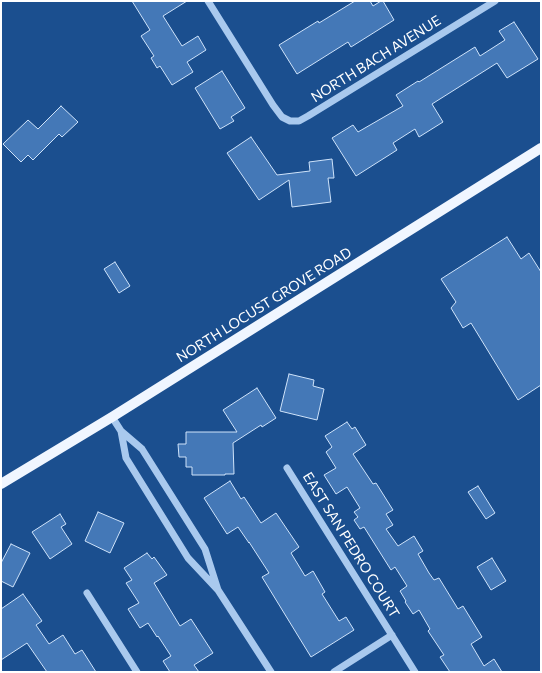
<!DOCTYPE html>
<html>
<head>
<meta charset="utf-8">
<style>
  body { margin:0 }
  #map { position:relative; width:542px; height:673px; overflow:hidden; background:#1b4f8f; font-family:Commissioner,sans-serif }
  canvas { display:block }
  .frame { position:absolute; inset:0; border:2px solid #fff; pointer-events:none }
</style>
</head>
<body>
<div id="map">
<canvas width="542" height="673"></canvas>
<div class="frame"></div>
</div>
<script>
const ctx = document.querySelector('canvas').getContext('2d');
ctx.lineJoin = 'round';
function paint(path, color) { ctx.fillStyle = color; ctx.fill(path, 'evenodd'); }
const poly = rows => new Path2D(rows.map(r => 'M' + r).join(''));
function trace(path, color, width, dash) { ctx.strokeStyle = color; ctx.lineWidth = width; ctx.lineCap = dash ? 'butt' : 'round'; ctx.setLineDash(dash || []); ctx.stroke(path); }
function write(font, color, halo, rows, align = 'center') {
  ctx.font = font + ' Commissioner,sans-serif'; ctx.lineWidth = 3; ctx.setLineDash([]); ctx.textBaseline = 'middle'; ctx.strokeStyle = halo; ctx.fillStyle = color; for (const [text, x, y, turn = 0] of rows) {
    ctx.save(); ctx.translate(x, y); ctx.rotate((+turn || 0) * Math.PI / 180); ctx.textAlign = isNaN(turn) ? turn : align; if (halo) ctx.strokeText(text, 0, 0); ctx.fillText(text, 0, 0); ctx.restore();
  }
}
const building = poly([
  [132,1,187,1,163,16,182,46,198,36,206,50,187,62,193,72,172,85,160,66,157,68,151,58,154,56,141,36,150,30,132,1],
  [355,1,370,1,373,6,381,1,383,1,394,20,351,47,348,42,297,74,279,45,318,21,319,23,355,1],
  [514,22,538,59,507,78,497,63,432,104,443,122,419,137,415,129,393,143,397,150,356,176,332,138,353,125,358,132,403,106,396,95,418,81,419,82,475,47,480,56,505,40,499,31,514,22],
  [222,71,245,108,231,117,234,121,220,129,195,88,222,71],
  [61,106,78,122,62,137,59,134,33,160,28,155,21,162,3,144,28,120,38,129,61,106],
  [251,137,277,175,310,171,309,162,332,159,334,178,328,178,331,202,292,207,289,180,259,200,227,153,251,137],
  [507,237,521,259,529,253,541,272,541,385,518,400,471,323,463,328,451,308,456,302,441,279,507,237],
  [115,262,130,286,119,293,104,269,115,262],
  [289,374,314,380,313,386,324,389,317,420,280,411,289,374],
  [257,388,276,418,262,427,261,425,233,443,234,474,225,474,225,475,192,475,192,467,186,467,186,457,179,457,178,444,186,444,186,432,237,432,223,410,257,388],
  [347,422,352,429,355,427,366,445,353,454,373,484,376,483,393,510,386,514,393,525,386,529,398,546,414,536,423,551,418,554,429,573,434,580,439,578,458,609,463,606,482,637,471,644,484,666,494,659,502,672,450,672,440,657,444,655,428,631,430,629,419,610,413,614,405,602,406,601,400,591,407,586,395,567,391,570,364,527,360,529,354,520,358,517,354,512,360,508,347,487,336,494,324,475,336,468,326,452,332,447,325,436,347,422],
  [230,481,241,499,244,497,261,523,276,513,299,547,291,553,305,576,313,571,325,592,322,594,339,621,346,617,354,630,311,657,262,577,269,573,249,542,249,543,238,527,227,534,204,498,230,481],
  [478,486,495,513,486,519,468,492,478,486],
  [98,512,124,523,110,553,85,541,98,512],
  [60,514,66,524,61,527,72,544,50,559,32,532,60,514],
  [11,544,30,553,13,587,1,581,1,563,11,544],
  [147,553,152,559,154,557,167,575,154,583,180,626,191,619,213,653,194,665,199,672,170,672,163,661,171,656,158,636,157,637,148,623,140,628,128,609,139,603,126,583,132,580,124,568,147,553],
  [492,558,506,581,491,590,477,567,492,558],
  [23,594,42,621,36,625,49,644,63,635,75,654,82,650,96,672,47,672,27,643,1,660,1,609,23,594]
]);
const minor = poly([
  [208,1,273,105,282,117,290,121,299,121,308,116,495,1],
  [112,417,121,431,142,449,205,549,218,590,188,558,126,458,121,431],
  [287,468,415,672],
  [218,590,271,672],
  [87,593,137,672],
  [334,672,392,635]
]);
const major = poly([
  [1,484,112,417,541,148]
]);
const streetNames = [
  ["NORTH BACH AVENUE",376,59,-32],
  ["NORTH LOCUST GROVE ROAD",264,305,-32],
  ["EAST SAN PEDRO COURT",351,545,58]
];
paint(building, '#4478b7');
trace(building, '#cfe3fa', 1);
trace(minor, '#a9c9ee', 7);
trace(major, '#f0f6ff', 10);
write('14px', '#fff', '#1b4f8f', streetNames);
</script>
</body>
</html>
